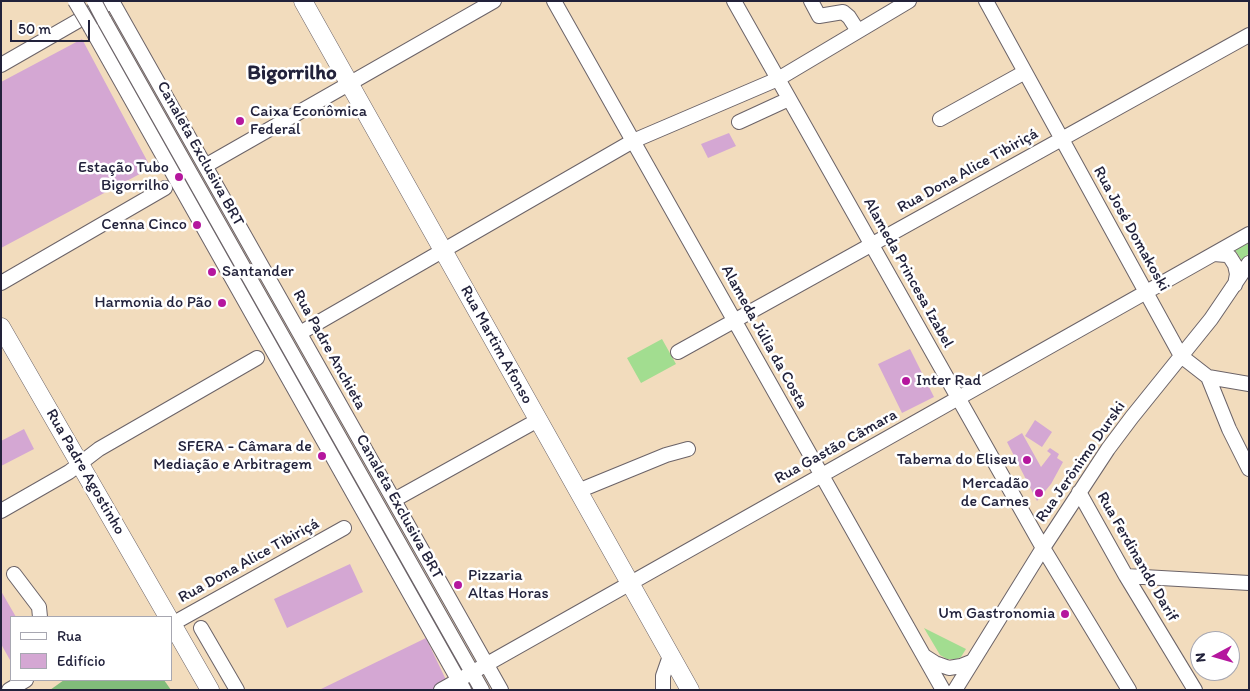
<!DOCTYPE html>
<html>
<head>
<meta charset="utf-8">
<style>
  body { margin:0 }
  #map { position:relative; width:1250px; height:691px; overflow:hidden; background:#f2dcbd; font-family:Itim,sans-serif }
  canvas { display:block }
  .frame { position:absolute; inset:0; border:2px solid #22223b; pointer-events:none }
  .legend { position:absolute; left:10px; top:616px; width:162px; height:65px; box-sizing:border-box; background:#fff; border:1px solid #a7a7b1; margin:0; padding:6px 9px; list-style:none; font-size:15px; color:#22223b }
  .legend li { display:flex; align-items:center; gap:10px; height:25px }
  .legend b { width:25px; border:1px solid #a7a7b1 }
  .north { position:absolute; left:1190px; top:631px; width:50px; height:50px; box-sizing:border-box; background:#fff; border:1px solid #a7a7b1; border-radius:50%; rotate:264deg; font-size:14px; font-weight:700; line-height:20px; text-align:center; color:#22223b }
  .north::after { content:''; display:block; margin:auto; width:18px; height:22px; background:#b5179e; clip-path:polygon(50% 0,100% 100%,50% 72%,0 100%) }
  .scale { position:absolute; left:10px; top:20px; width:80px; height:22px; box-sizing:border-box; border:2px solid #22223b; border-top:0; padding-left:6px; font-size:15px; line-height:18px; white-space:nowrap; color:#22223b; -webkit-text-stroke:4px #fff; paint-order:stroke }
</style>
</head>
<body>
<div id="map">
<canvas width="1250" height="691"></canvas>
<div class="frame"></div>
<ul class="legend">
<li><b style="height:6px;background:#fff"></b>Rua</li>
<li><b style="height:14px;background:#d4a7d3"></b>Edifício</li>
</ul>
<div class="north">N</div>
<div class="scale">50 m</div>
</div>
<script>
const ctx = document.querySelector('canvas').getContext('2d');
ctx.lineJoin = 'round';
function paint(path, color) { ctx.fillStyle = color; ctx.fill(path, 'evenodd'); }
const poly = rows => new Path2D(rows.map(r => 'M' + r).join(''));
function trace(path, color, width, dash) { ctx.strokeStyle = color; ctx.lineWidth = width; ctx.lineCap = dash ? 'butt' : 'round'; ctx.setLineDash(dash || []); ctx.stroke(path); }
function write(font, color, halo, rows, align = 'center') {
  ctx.font = font + ' Itim,sans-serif'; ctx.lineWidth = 5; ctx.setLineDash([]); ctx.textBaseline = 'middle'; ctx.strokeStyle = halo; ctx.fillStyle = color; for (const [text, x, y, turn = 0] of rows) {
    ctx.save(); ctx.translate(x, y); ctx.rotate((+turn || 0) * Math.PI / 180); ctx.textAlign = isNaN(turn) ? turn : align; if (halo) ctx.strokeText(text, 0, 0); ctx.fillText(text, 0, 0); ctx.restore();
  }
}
const green = poly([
  [1249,243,1249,252,1243,262,1235,250],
  [662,339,676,364,641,383,627,358],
  [924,628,966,649,961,657,956,659,947,659,940,655]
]);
const forest = poly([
  [64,680,164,680,171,690,50,690]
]);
const building = poly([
  [82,39,151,168,1,248,1,82],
  [729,133,736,146,708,158,701,144],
  [910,349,934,397,902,413,878,364],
  [1035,420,1052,432,1042,447,1025,436],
  [24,429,34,449,1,466,1,441],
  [1022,433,1041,467,1051,454,1047,451,1050,448,1059,454,1057,458,1063,462,1051,484,1037,501,1007,442],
  [350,564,363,592,287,628,274,599],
  [1,591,16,617,11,617,10,660,1,644],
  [426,638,447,682,431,690,319,690]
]);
const minor = poly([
  [112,1,501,690],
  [554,1,943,690],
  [734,1,1043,548,1129,690],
  [811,1,819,16,843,12,849,17,858,31],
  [986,1,1181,356,1208,377,1229,429,1249,469],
  [104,20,482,690],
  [91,28,464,690],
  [1,65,109,3],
  [940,119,1025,72],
  [739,122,789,99],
  [205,166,494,1],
  [1214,254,1226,255,1230,257,1235,265,1237,274,1235,285],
  [1,283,165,188],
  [300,333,633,141,778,79,909,1],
  [678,352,1249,35],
  [1208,377,1249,384],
  [578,491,666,455,688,449],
  [1079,492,1126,576,1195,690],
  [394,500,538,420],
  [1,511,69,472,99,449,257,358],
  [14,574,39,607,40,617],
  [1126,576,1249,583],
  [172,624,344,528],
  [201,628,237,690],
  [924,656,935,663,949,668,961,666,971,662],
  [9,690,26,680],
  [441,690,1249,234],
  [663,690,663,676,670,656],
  [955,690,1043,548,1108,449,1132,417,1211,319,1249,263]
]);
const major = poly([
  [303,1,690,690],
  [1,327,168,617],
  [171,622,210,690]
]);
const minorBridge = poly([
  [75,1,91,28],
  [94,1,104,20]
]);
const markers = [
  [240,121,5,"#b5179e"],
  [179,177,5,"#b5179e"],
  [197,225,5,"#b5179e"],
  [212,272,5,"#b5179e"],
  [222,303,5,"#b5179e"],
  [906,381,5,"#b5179e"],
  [322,456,5,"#b5179e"],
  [1027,460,5,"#b5179e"],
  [1039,493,5,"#b5179e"],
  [458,585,5,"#b5179e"],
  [1065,614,5,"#b5179e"]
];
const poiNames = [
  ["Caixa Econômica",250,112,"left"],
  ["Federal",250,130,"left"],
  ["Estação Tubo",169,168],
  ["Bigorrilho",169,186],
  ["Cenna Cinco",187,225],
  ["Santander",222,272,"left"],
  ["Harmonia do Pão",212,303],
  ["Inter Rad",916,381,"left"],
  ["SFERA - Câmara de",312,447],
  ["Mediação e Arbitragem",312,465],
  ["Taberna do Eliseu",1017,460],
  ["Mercadão",1029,484],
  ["de Carnes",1029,502],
  ["Pizzaria",468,576,"left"],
  ["Altas Horas",468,594,"left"],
  ["Um Gastronomia",1055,614]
];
const streetNames = [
  ["Canaleta Exclusiva BRT",200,154,61],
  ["Rua Dona Alice Tibiriçá",968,171,-29],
  ["Rua José Domakoski",1131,229,61],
  ["Alameda Princesa Izabel",908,273,61],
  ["Alameda Júlia da Costa",764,337,61],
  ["Rua Martim Afonso",496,345,61],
  ["Rua Padre Anchieta",329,350,61],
  ["Rua Gastão Câmara",836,447,-29],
  ["Rua Jerônimo Durski",1081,462,-55],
  ["Rua Padre Agostinho",85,472,60],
  ["Canaleta Exclusiva BRT",399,507,61],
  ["Rua Ferdinando Darif",1137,557,60],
  ["Rua Dona Alice Tibiriçá",249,561,-29]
];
const districtNames = [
  ["Bigorrilho",292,74]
];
paint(green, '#a2dd90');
paint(forest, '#81bc7a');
paint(building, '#d4a7d3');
trace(minor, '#6b6368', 16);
trace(major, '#6b6368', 19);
trace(minor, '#fff', 14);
trace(major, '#fff', 18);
trace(minorBridge, '#6b6368', 16, []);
trace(minorBridge, '#fff', 14);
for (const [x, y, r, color] of markers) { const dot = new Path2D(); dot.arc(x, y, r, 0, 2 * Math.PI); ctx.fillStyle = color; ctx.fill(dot); trace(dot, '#fff', 2); }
write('16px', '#22223b', '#fff', poiNames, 'right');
write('16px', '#22223b', '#fff', streetNames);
write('bold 21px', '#22223b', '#fff', districtNames);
</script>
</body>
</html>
